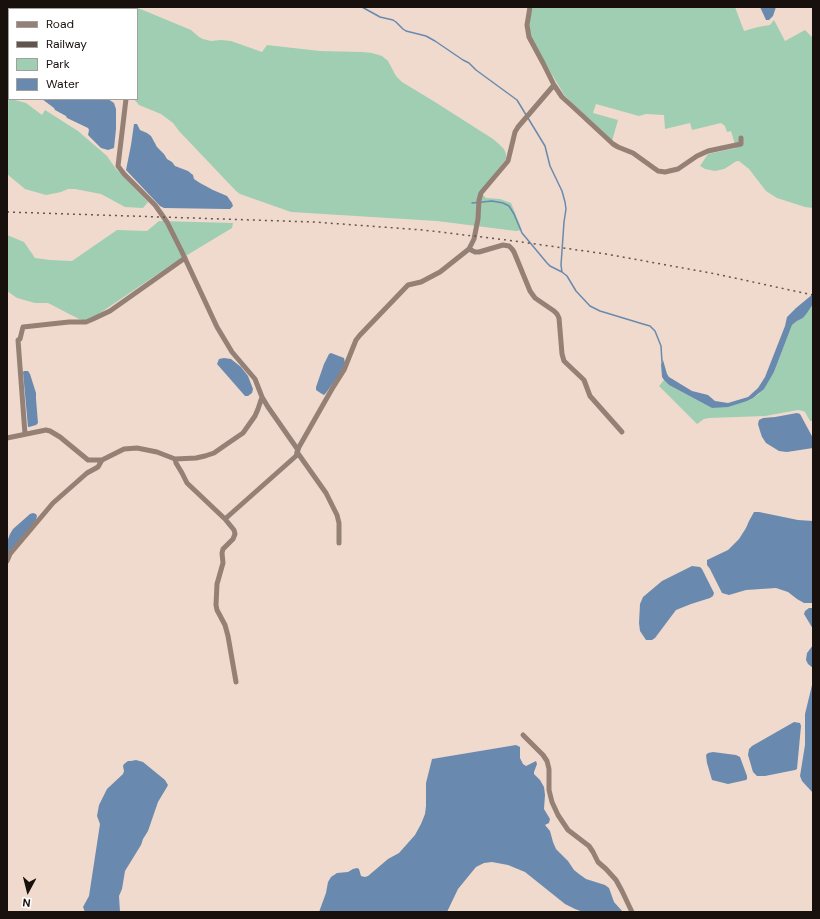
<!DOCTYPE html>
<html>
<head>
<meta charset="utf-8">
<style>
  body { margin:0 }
  #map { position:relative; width:820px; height:919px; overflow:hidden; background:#f0dacd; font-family:"DM Sans",sans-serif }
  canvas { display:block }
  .frame { position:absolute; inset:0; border:8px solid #18100c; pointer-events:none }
  .legend { position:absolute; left:8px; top:8px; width:130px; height:92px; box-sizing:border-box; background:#fff; border:1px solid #a39f9e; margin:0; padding:5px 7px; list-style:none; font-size:12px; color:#18100c }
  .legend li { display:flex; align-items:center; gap:8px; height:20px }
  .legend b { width:20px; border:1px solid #a39f9e }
  .north { position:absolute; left:8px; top:871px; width:40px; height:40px; -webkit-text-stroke:3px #fff; paint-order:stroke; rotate:187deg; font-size:11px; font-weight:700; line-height:16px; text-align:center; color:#18100c }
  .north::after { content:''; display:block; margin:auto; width:14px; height:18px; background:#18100c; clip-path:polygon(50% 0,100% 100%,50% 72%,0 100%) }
</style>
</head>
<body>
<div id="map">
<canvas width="820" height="919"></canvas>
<div class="frame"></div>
<ul class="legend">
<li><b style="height:5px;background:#948075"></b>Road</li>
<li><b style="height:5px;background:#62554e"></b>Railway</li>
<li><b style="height:11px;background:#9fceb2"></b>Park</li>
<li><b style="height:11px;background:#698aae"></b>Water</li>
</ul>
<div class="north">N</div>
</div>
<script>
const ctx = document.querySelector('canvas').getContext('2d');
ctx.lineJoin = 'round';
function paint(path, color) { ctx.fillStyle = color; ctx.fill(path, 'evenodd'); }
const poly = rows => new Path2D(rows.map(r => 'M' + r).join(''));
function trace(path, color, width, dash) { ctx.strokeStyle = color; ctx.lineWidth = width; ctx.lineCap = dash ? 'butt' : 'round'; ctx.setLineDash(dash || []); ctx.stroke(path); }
const green = poly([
  [7,7,125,7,126,9,9,9,9,35,7,34],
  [533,7,735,7,744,31,758,27,770,25,774,20,785,41,805,30,813,38,813,208,805,207,777,198,766,191,749,169,739,161,737,161,735,162,729,166,724,169,715,171,705,169,700,166,708,154,736,148,731,131,727,132,725,126,721,123,692,130,690,123,665,129,664,115,646,114,639,116,596,104,593,113,618,120,612,141,565,96,551,73,532,40,529,27,530,14],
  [138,8,191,30,199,37,203,39,211,41,221,40,231,41,262,52,267,45,320,51,362,52,372,53,382,56,388,61,396,76,402,82,435,102,493,139,499,144,504,149,506,154,506,159,480,192,486,198,500,199,511,203,522,230,516,231,437,221,291,212,240,194,236,191,179,131,173,123,161,114,139,105,134,99,137,99,137,9],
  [7,100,15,100,26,103,42,115,45,110,78,131,107,156,116,169,148,202,143,208,125,207,101,194,75,189,68,189,61,192,46,195,25,189,7,174],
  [159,221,233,223,232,228,174,263,97,315,84,320,79,319,48,303,35,303,17,298,7,291,7,235,24,242,35,258,50,260,72,261,117,230,147,231],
  [813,304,813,421,810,421,805,412,803,411,798,410,765,416,709,418,704,419,697,424,659,386,664,380,669,385,712,408,747,401,753,398,759,394,774,372,792,325,797,321,803,318]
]);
const water = poly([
  [760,7,776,7,773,16,769,20,766,20],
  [42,99,108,99,114,103,116,109,116,129,114,148,108,150,101,148,88,135,89,130,88,128,67,118,66,116,55,110,54,108],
  [134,124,137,124,140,130,147,133,151,136,157,147,164,154,167,159,172,162,175,166,188,171,193,175,194,179,200,183,213,190,227,196,232,203,233,206,230,209,226,209,164,208,160,206,126,170,131,145],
  [813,294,813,304,807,313,803,318,797,321,792,325,774,372,764,389,753,398,747,401,728,407,712,408,669,385,664,380,662,377,661,364,663,360,667,374,669,377,692,391,708,395,715,401,728,403,748,397,758,388,765,377,785,326,787,317,796,308],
  [331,353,344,358,345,363,339,375,326,393,324,395,322,394,316,390,316,387,324,364,329,354],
  [224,358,231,359,241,367,248,376,253,389,252,393,248,396,245,396,217,364,219,359],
  [24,371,28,371,30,374,36,393,36,399,38,423,36,425,29,427,28,427,23,372],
  [797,413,800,414,813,438,813,448,787,452,779,451,766,443,762,437,760,431,758,424,759,420,763,418,775,417],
  [754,512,759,512,798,520,813,521,813,603,804,603,797,599,788,592,776,588,746,590,729,595,722,593,710,569,707,565,707,560,728,550,739,539,746,528,749,521],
  [33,513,36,514,37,516,36,520,9,553,7,554,7,542,10,534,13,529,30,514],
  [692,566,700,567,702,569,714,593,713,596,710,598,691,604,676,610,655,638,652,640,646,640,640,631,639,623,640,604,643,597,662,581],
  [809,608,813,608,813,629,804,614,805,611],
  [813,645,813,668,808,664,806,660,807,653],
  [813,681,813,793,802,781,800,776,805,745,805,714],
  [794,722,800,723,801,726,797,769,795,770,765,776,757,776,753,772,748,755,749,749,752,746],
  [516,745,520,747,520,758,523,764,526,766,536,761,537,764,534,772,534,774,540,780,544,787,545,795,544,809,550,819,549,823,545,825,550,831,553,842,556,849,568,861,574,870,579,874,586,879,605,885,609,888,614,902,623,912,583,912,575,909,565,904,525,872,508,865,492,862,484,863,476,867,458,889,447,912,319,912,326,893,328,882,331,877,337,873,348,872,353,869,357,868,359,869,361,876,365,877,368,876,388,859,399,853,415,835,421,824,425,814,426,806,426,783,432,759],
  [713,752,736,755,740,757,747,776,747,779,746,780,728,784,712,780,707,763,706,755,708,753],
  [136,760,143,762,165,780,168,785,167,787,158,802,148,831,143,839,141,845,125,871,122,889,119,896,120,912,85,912,83,907,89,896,100,824,97,816,99,805,107,789,123,774,124,771,123,766,124,764,128,761,131,761]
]);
const stream = poly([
  [362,7,380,17,393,20,396,22,403,29,406,31,426,36,435,41,463,60,469,63,476,70,517,100,545,146,550,166,562,191,565,202,566,209,564,222,561,265,562,272],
  [472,203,492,201,503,203,509,206,514,214,522,233,547,263,550,266,562,272,567,276,576,291,590,306,600,311,643,324,650,326,655,331,661,346,662,362]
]);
const street = poly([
  [129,7,130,9],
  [530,7,527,25,529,37,543,63,554,85,562,97,572,106,613,144,618,147,633,153,658,171,665,172,678,169,697,156,708,151,741,144,741,138],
  [126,99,118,166,124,174,155,205,167,222,182,252,217,327,232,352,255,379,262,397,268,407,298,450],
  [469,249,475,252,479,252,503,245,509,246,512,249,514,252,530,291,535,298,554,311,557,314,559,318,562,354,564,361,584,380,590,396,622,432],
  [25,434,18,340,20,339,23,327,69,322,86,322,93,319,110,311,185,258],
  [7,438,46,430,50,431,60,437,88,460,102,460,124,449,137,448,157,452,175,459,196,458,205,456,214,453,224,446,243,433,255,416,258,409,262,397],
  [297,452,326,493,337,515,339,523,339,543],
  [175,459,176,463,182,473,187,483,225,519],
  [7,561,10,554,53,503,87,473,98,467,102,460],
  [236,682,228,636,225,625,217,610,216,605,217,584,223,563,222,553,223,549,233,539,235,534,234,530,225,519,296,456,299,447,332,389,344,370,356,340,360,335,408,285,421,282,440,272,469,249,474,239,478,219,479,200,481,193,508,161,515,132,518,127,554,85],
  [523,735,543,755,547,761,549,769,549,790,552,802,558,815,568,830,589,846,593,852,598,862,606,869,616,880,622,891,632,912]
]);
const rail = poly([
  [7,212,314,222,423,230,507,240,606,254,716,274,813,295]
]);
paint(green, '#9fceb2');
paint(water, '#698aae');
trace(stream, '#698aae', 1.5);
trace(street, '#948075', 5);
trace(rail, '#62554e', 1.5, [2, 4]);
</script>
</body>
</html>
